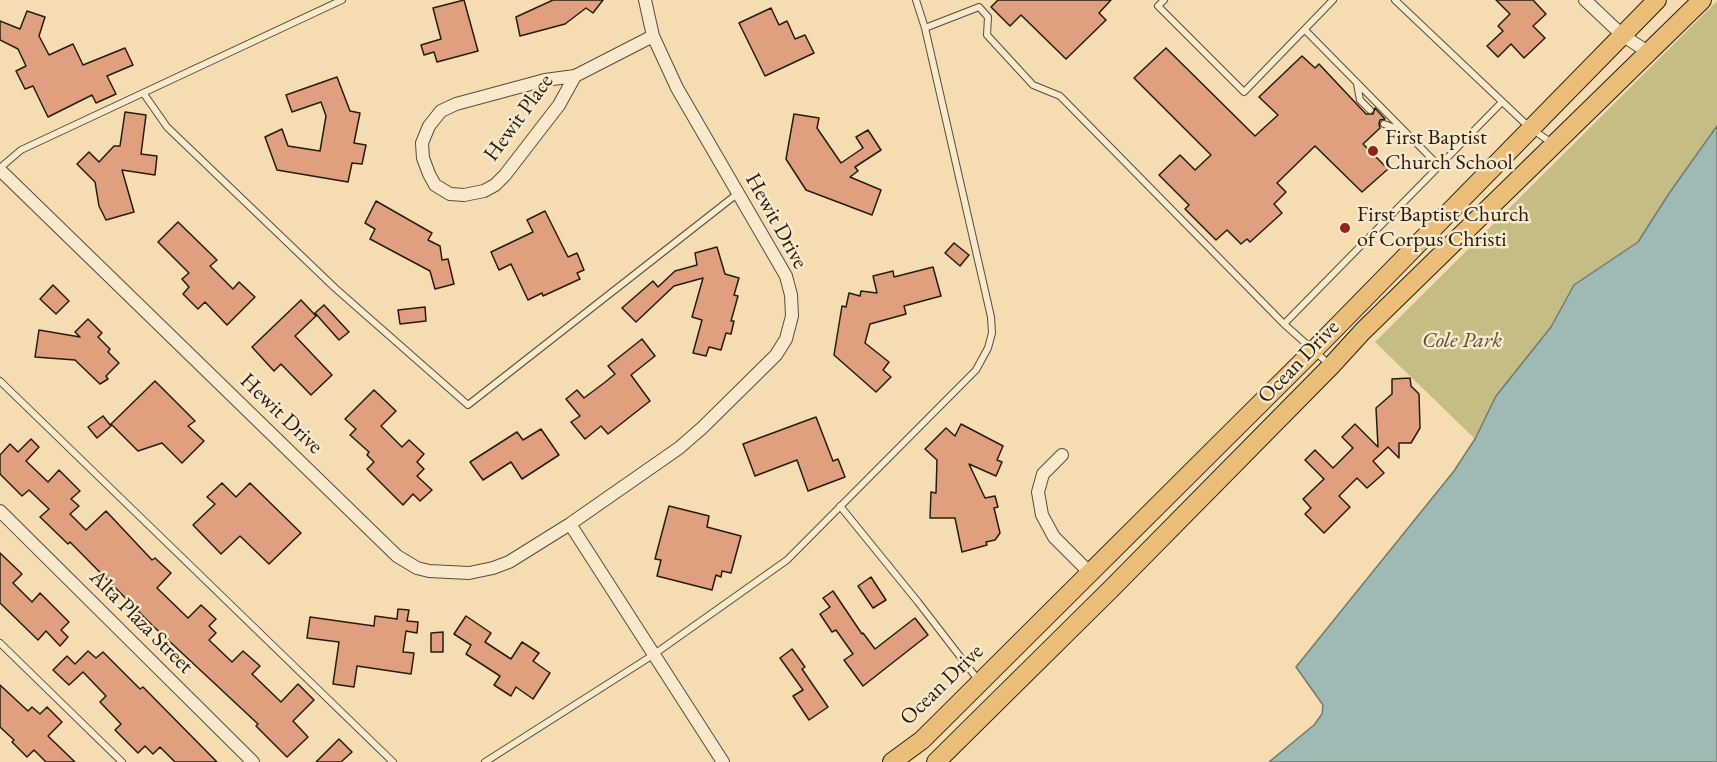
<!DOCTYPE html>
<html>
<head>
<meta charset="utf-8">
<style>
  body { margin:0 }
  canvas { display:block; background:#f5dcb1 }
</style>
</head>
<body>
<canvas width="1717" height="762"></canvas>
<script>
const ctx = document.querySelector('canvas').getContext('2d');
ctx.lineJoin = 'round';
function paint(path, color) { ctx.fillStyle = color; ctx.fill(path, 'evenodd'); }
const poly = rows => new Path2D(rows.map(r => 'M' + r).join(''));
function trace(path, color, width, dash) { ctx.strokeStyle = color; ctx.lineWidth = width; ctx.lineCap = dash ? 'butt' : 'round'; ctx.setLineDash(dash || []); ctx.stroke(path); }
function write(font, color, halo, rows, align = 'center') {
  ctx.font = font + ' "EB Garamond",serif'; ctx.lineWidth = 5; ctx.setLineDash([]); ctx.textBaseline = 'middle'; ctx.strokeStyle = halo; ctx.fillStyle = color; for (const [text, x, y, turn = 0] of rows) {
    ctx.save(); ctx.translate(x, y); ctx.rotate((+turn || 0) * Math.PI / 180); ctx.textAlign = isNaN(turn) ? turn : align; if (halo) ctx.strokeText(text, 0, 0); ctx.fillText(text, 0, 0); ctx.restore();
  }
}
const green = poly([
  [1717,1,1717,126,1670,192,1638,242,1574,285,1551,327,1496,396,1475,439,1375,342]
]);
const water = poly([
  [1717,126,1717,762,1269,762,1314,725,1322,714,1323,705,1296,667,1454,471,1475,439,1496,396,1551,327,1574,285,1638,242,1670,192,1717,126]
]);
const building = poly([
  [464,0,478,51,437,62,434,52,424,55,421,45,441,39,433,8,464,0],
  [553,0,603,0,593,13,586,8,565,24,520,36,516,17,553,0],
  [998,0,1111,0,1099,13,1106,20,1066,59,1021,15,1010,26,991,7,998,0],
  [1496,0,1533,0,1546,14,1533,26,1545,38,1524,58,1511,44,1498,57,1487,46,1503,31,1498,26,1510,14,1496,0],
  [771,8,779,25,787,21,795,39,805,35,814,53,765,76,739,23,771,8],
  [27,11,45,17,39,36,49,55,73,44,83,65,125,48,133,65,107,76,116,94,96,103,92,95,48,117,33,86,25,89,16,71,26,66,18,49,0,40,0,21,20,29,27,11],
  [1166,48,1255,136,1278,115,1259,97,1302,56,1315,68,1319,64,1366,114,1373,114,1375,108,1385,119,1380,120,1379,124,1380,128,1363,144,1388,169,1362,192,1315,146,1277,183,1286,192,1274,204,1282,213,1250,242,1247,239,1241,244,1227,230,1216,240,1185,209,1189,205,1159,175,1180,155,1195,170,1211,155,1134,78,1166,48],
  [337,77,350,111,360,113,354,143,366,145,362,164,352,163,348,182,277,170,265,137,282,129,288,146,320,151,326,116,321,102,292,112,286,95,337,77],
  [125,112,146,115,141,154,157,156,155,175,122,170,134,212,106,220,99,206,95,182,77,164,89,152,99,162,114,146,120,146,125,112],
  [794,114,819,118,817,128,841,163,863,148,856,137,868,130,881,150,855,167,858,171,850,177,881,190,872,215,806,190,786,159,794,114],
  [376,201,432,233,428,240,440,246,442,260,448,259,454,284,435,289,430,271,370,239,375,229,365,223,376,201],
  [545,211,568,257,577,253,584,270,577,273,580,279,543,296,542,293,528,300,511,264,499,270,491,252,533,232,527,220,545,211],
  [178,222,217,260,210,266,233,289,239,282,255,297,227,325,205,302,198,309,183,294,189,287,182,279,189,273,158,242,178,222],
  [954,243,969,255,960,266,945,253,954,243],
  [717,247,725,274,739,278,734,295,738,296,731,321,734,321,731,334,726,333,721,350,709,347,706,356,693,353,702,320,692,317,703,278,674,286,636,322,622,308,653,281,658,287,675,271,697,265,695,253,717,247],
  [933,267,941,296,904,306,906,314,870,324,865,343,889,362,883,370,891,377,876,392,834,355,842,306,846,307,849,293,860,296,861,291,877,293,873,276,893,271,894,277,933,267],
  [53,285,69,301,56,314,40,299,53,285],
  [301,300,316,316,295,336,332,375,311,395,281,364,274,371,252,347,301,300],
  [324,305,349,332,339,340,315,313,324,305],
  [425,307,426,321,400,324,398,310,425,307],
  [88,319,102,333,98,337,110,349,108,352,119,363,106,376,108,379,100,384,75,360,35,357,39,330,80,337,75,332,88,319],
  [642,339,655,356,631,375,650,401,608,434,601,426,585,439,571,422,580,416,566,399,577,390,584,398,604,383,615,374,608,366,642,339],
  [1410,378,1411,386,1419,394,1420,428,1411,443,1399,443,1399,458,1388,447,1373,461,1384,473,1367,488,1357,478,1339,496,1350,507,1324,533,1305,514,1311,508,1303,499,1324,479,1305,460,1315,450,1333,468,1353,448,1342,437,1355,424,1378,447,1376,408,1392,394,1392,379,1410,378],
  [155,381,195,421,188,426,204,441,182,463,162,443,138,451,111,424,155,381],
  [374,390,396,411,381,426,402,447,409,440,424,454,417,462,424,469,417,476,432,490,420,501,413,494,403,505,367,469,374,462,367,455,369,452,350,435,356,429,345,419,374,390],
  [103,416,111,426,97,438,88,427,103,416],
  [816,417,833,461,838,459,845,477,808,491,797,460,755,476,743,444,816,417],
  [961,424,1003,446,997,460,1002,462,996,476,969,464,985,498,995,496,998,507,994,508,1000,533,995,540,986,542,987,545,962,552,955,518,930,518,931,492,936,493,937,460,925,449,946,428,955,436,961,424],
  [541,429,559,455,522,479,511,462,483,480,470,462,517,432,523,440,541,429],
  [31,439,39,447,26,461,48,482,59,470,80,491,71,499,79,506,70,514,86,530,106,511,152,560,155,558,171,573,157,588,188,618,201,605,216,619,209,626,216,633,209,640,232,662,243,651,260,666,252,674,281,702,298,684,314,700,293,721,308,737,287,757,256,726,258,724,152,625,70,542,68,544,40,517,49,509,29,490,22,496,0,474,0,455,10,444,18,452,31,439],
  [222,483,236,497,250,483,301,533,269,564,240,536,221,554,193,525,215,504,207,497,222,483],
  [669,506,709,516,707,527,741,536,731,573,722,571,721,577,716,575,712,590,657,576,661,560,655,559,669,506],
  [0,553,22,574,13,583,32,602,40,593,69,622,61,630,68,637,60,646,46,631,38,640,0,603,0,553],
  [871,577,886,600,873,608,858,586,871,577],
  [833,591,862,634,863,633,875,649,915,618,928,635,863,686,844,660,853,654,836,630,832,632,820,614,830,607,823,598,833,591],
  [398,609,409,610,407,621,418,622,417,633,406,631,403,652,414,653,411,674,357,666,354,687,333,684,339,642,307,638,310,617,374,626,375,616,397,619,398,609],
  [466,616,491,633,485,642,511,659,522,642,539,653,533,661,550,673,533,699,516,687,511,696,494,685,500,676,466,654,471,645,454,634,466,616],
  [443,632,443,652,431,652,431,633,443,632],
  [792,649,805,667,802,669,828,707,809,720,793,696,803,690,780,658,792,649],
  [88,651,96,658,103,652,140,689,143,687,217,762,175,762,160,747,153,754,145,746,138,753,115,730,121,724,100,702,106,696,83,672,69,685,53,670,67,656,75,664,88,651],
  [0,685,28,711,32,707,40,714,47,707,62,722,48,736,75,762,46,762,34,750,27,757,12,742,14,740,0,727,0,685],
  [339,739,352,752,341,762,316,762,339,739]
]);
const lane = poly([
  [1164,0,1158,6,1244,92,1333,0],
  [1395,0,1530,128,1552,143],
  [925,28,979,7,988,17,987,35,1033,85,1060,96,1284,324,1330,365],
  [1305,30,1438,165],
  [1357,84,1360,100,1370,110],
  [144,94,167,127,335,288,468,405,737,194],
  [1384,124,1403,131],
  [0,168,21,150,342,0],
  [1284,324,1502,102],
  [0,381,393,762],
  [840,506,918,602,979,681],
  [0,643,122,762],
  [485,762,653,655,787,560,976,370,988,348,992,333,991,317,925,28,916,0]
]);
const street = poly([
  [1585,0,1622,35,1648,52],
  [575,76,559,105,505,175,495,185,484,191,464,195,450,194,435,185,429,174,423,158,422,143,429,126,441,111,456,104,545,80,575,76,653,36],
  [0,170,397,556,417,568,429,571,469,573,493,568,509,562,570,524,679,448,702,428,776,355,786,339,792,316,791,295,786,276,677,88,653,36,645,0],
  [1062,455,1043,474,1038,492,1042,515,1054,537,1089,572],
  [0,511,253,762],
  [570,524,723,762]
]);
const primary = poly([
  [892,762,922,740,1313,351,1657,0],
  [936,762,1112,588,1331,366,1363,331,1702,0]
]);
const markers = [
  [1373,151,6,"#8f2418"],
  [1345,228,6,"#8f2418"]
];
const streetNames = [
  ["Hewit Place",519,118,-54],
  ["Hewit Drive",776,221,61],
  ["Ocean Drive",1299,362,-46],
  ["Hewit Drive",281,414,44],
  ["Alta Plaza Street",141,622,45],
  ["Ocean Drive",942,685,-44]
];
const poiNames = [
  ["First Baptist",1385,138],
  ["Church School",1385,163],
  ["First Baptist Church",1357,215],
  ["of Corpus Christi",1357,240]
];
const parkNames = [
  ["Cole Park",1462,341]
];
paint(green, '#c4be86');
paint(water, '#9fbab5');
trace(water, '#6f7b73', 1.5);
paint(building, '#e09f7e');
trace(building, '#261c10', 1.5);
trace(lane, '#5a4c38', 8);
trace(street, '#5a4c38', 14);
trace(primary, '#261c10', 20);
trace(lane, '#f8e8cc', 6);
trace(street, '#f8e8cc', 12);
trace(primary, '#eabe78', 18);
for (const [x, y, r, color] of markers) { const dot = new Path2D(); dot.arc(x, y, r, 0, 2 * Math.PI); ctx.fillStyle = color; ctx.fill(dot); trace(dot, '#f8e8cc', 2); }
write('22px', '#261c10', '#f8e8cc', streetNames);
write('22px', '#261c10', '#f8e8cc', poiNames, 'left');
write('italic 22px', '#554d33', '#f8e8cc', parkNames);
</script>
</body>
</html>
